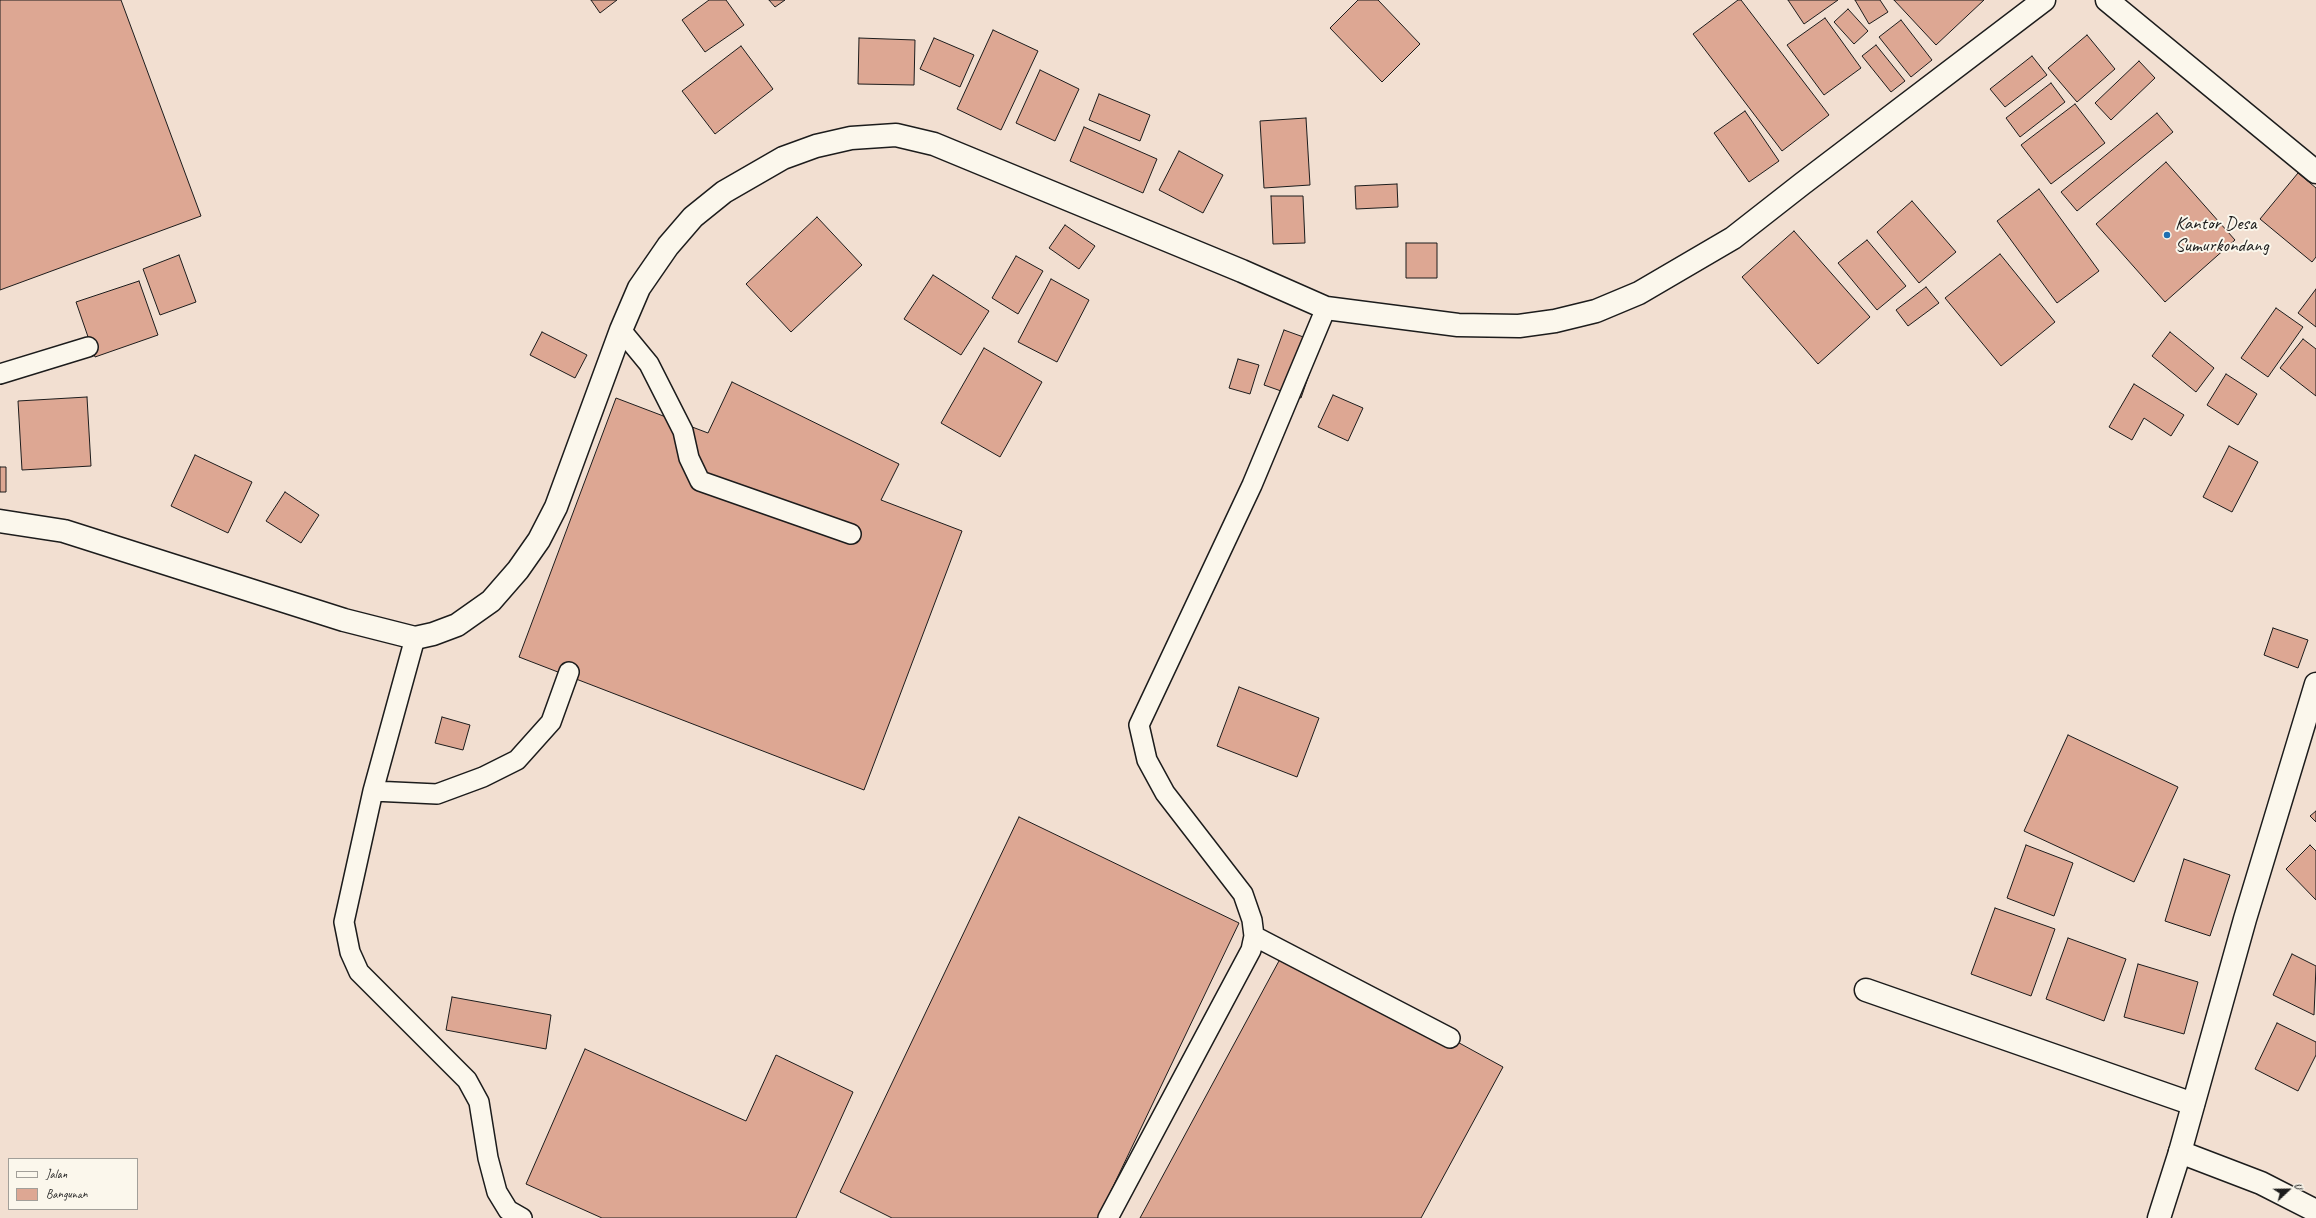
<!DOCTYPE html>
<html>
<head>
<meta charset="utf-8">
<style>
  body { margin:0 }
  #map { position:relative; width:2316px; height:1218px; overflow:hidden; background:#f2dfd1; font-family:Caveat,sans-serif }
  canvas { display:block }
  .legend { position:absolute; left:8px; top:1158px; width:130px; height:52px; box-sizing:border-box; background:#fbf7ec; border:1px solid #a29f99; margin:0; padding:5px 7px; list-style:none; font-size:12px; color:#1c1c1c }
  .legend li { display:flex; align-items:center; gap:8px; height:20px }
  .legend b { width:20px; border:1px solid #a29f99 }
  .north { position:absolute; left:2268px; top:1170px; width:40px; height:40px; -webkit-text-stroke:3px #fbf7ec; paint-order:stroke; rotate:68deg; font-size:11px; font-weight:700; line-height:16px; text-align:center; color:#1c1c1c }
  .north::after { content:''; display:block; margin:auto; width:14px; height:18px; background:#1c1c1c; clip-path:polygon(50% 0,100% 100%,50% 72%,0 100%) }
</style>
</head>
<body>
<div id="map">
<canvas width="2316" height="1218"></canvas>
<ul class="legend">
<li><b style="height:5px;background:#fbf7ec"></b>Jalan</li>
<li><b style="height:11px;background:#dda793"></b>Bangunan</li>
</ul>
<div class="north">U</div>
</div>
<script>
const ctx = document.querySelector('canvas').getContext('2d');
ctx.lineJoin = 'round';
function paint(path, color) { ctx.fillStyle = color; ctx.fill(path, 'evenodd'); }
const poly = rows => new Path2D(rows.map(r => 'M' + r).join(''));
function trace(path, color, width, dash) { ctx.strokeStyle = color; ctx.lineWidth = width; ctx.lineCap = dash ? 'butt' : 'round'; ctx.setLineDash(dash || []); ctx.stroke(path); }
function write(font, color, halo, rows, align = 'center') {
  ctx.font = font + ' Caveat,sans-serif'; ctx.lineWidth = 4; ctx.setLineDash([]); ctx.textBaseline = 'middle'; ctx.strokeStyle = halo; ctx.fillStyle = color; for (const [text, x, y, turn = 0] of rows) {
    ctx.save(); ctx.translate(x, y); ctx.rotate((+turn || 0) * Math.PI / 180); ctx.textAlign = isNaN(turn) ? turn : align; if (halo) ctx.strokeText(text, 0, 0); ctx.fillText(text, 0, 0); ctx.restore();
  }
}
const building = poly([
  [0,0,121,0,201,216,0,290,0,0],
  [591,0,617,0,600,13,591,0],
  [709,0,726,0,744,25,705,52,682,20,709,0],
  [769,0,785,0,775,7,769,0],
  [1358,0,1378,0,1420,44,1382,82,1330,28,1358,0],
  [1738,0,1741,0,1829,115,1782,151,1693,34,1738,0],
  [1788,0,1838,0,1804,24,1788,0],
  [1855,0,1880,0,1888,12,1869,24,1855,0],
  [1894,0,1984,0,1936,45,1894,0],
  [1848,9,1868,31,1854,44,1834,22,1848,9],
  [1825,18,1861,68,1824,95,1787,45,1825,18],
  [1901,20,1932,60,1911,77,1879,37,1901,20],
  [993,30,1038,51,1001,130,957,109,993,30],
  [2087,35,2115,69,2077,102,2048,68,2087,35],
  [859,38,915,40,914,85,858,84,859,38],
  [934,38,974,55,960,87,920,69,934,38],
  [1876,45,1905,81,1891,92,1862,56,1876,45],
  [741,46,773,89,715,134,682,91,741,46],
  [2032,56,2047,75,2005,107,1990,89,2032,56],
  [2139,61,2155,78,2111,120,2095,103,2139,61],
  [1040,70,1079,89,1055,141,1016,123,1040,70],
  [2051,83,2065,102,2020,137,2006,118,2051,83],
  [1099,94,1150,115,1140,141,1089,120,1099,94],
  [2075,104,2105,143,2051,184,2021,145,2075,104],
  [1745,111,1779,161,1749,182,1714,133,1745,111],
  [2157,113,2173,132,2077,211,2061,192,2157,113],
  [1306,118,1310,185,1264,188,1260,121,1306,118],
  [1084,127,1157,159,1143,193,1070,161,1084,127],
  [1179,151,1223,175,1203,213,1159,190,1179,151],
  [2166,162,2235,240,2165,302,2096,224,2166,162],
  [2298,173,2316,188,2316,257,2312,262,2260,219,2298,173],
  [1397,184,1398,207,1356,209,1355,186,1397,184],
  [2039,189,2099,271,2057,303,1997,221,2039,189],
  [1271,196,1303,196,1305,243,1273,244,1271,196],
  [1912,201,1956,252,1919,283,1877,232,1912,201],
  [817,217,862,265,791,332,746,284,817,217],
  [1065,225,1095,246,1079,269,1049,248,1065,225],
  [1794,231,1870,317,1818,364,1742,277,1794,231],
  [1867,240,1906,286,1877,310,1838,263,1867,240],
  [1406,243,1437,243,1437,278,1406,278,1406,243],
  [2000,254,2055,322,2001,366,1945,298,2000,254],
  [179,255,196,302,160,315,143,269,179,255],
  [1016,256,1043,271,1018,314,992,298,1016,256],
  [933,275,989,311,961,355,904,319,933,275],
  [1051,279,1089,300,1057,362,1018,342,1051,279],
  [139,281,158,335,95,357,76,302,139,281],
  [1926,287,1939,303,1908,326,1896,310,1926,287],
  [2316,289,2316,327,2298,313,2316,289],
  [2276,308,2303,327,2268,377,2241,358,2276,308],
  [1284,330,1320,343,1301,398,1264,385,1284,330],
  [542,332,587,355,575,378,530,355,542,332],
  [2170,332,2214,368,2196,392,2152,356,2170,332],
  [2303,339,2316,349,2316,396,2280,368,2303,339],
  [984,348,1042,382,1000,457,941,423,984,348],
  [1238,359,1259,365,1250,394,1229,388,1238,359],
  [2226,374,2257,394,2238,425,2207,405,2226,374],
  [732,382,899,464,881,500,962,531,864,790,519,657,616,398,708,433,732,382],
  [2134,384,2184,415,2171,436,2144,418,2132,440,2109,427,2134,384],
  [1333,395,1363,408,1348,441,1318,427,1333,395],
  [87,397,91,466,22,470,18,401,87,397],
  [2229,446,2258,462,2232,512,2203,497,2229,446],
  [195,455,252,482,228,533,171,506,195,455],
  [0,467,6,467,6,492,0,492,0,467],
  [285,492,319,515,301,543,266,521,285,492],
  [2273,628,2308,640,2298,668,2264,655,2273,628],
  [1239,687,1319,718,1297,777,1217,746,1239,687],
  [442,717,470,725,463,750,435,743,442,717],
  [2068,735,2178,787,2134,882,2024,831,2068,735],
  [2316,811,2316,822,2310,816,2316,811],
  [1019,817,1239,923,1098,1218,892,1218,840,1192,1019,817],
  [2026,845,2073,863,2054,916,2007,898,2026,845],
  [2310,845,2316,851,2316,900,2286,869,2310,845],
  [2184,859,2230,875,2210,936,2165,921,2184,859],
  [1995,908,2055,929,2031,996,1971,974,1995,908],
  [2068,938,2126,959,2104,1021,2046,999,2068,938],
  [1286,948,1503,1067,1421,1218,1140,1218,1286,948],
  [2292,954,2316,966,2314,1015,2273,995,2292,954],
  [2138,964,2198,982,2184,1034,2124,1017,2138,964],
  [452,997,551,1015,546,1049,446,1030,452,997],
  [2277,1023,2316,1042,2316,1055,2298,1091,2255,1069,2277,1023],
  [585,1049,746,1121,776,1055,853,1092,796,1218,602,1218,526,1184,585,1049]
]);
const lane = poly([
  [621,330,649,364,683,431,689,458,700,481,851,534],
  [0,374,88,347],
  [415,638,373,791,344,922,350,952,359,972,467,1080,479,1102,488,1158,497,1192,508,1210,522,1218],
  [373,791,437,794,483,777,517,760,551,722,569,672],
  [1254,936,1450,1038],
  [1108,1218,1251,950,1254,936,1252,920,1243,894,1165,793,1147,760,1139,725,1252,485,1326,308]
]);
const street = poly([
  [1866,990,2193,1104],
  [2180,1152,2261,1183,2316,1211]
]);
const secondary = poly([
  [2107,0,2316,172],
  [2159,1218,2180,1152,2245,919,2316,684]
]);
const primary = poly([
  [0,521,64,531,344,620,415,638,433,634,457,625,491,601,518,570,539,540,556,507,621,330,639,288,668,246,693,217,724,192,783,158,816,146,851,138,896,135,934,144,1242,271,1326,308,1458,325,1519,326,1555,321,1596,311,1639,293,1733,238,1802,184,2044,0]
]);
const markers = [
  [2167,235,4,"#1f6fb2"]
];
const poiNames = [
  ["Kantor Desa",2175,224],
  ["Sumurkondang",2175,246]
];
paint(building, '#dda793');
trace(building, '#1c1c1c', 1);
trace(lane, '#1c1c1c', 22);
trace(street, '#1c1c1c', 25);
trace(secondary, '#1c1c1c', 25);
trace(primary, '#1c1c1c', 25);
trace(lane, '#fbf7ec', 19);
trace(street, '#fbf7ec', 22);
trace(secondary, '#fbf7ec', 22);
trace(primary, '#fbf7ec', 22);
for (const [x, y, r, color] of markers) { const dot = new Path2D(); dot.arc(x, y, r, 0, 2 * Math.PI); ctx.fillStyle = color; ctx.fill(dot); trace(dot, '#fbf7ec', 1.5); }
write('19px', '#1c1c1c', '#fbf7ec', poiNames, 'left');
</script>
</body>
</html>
